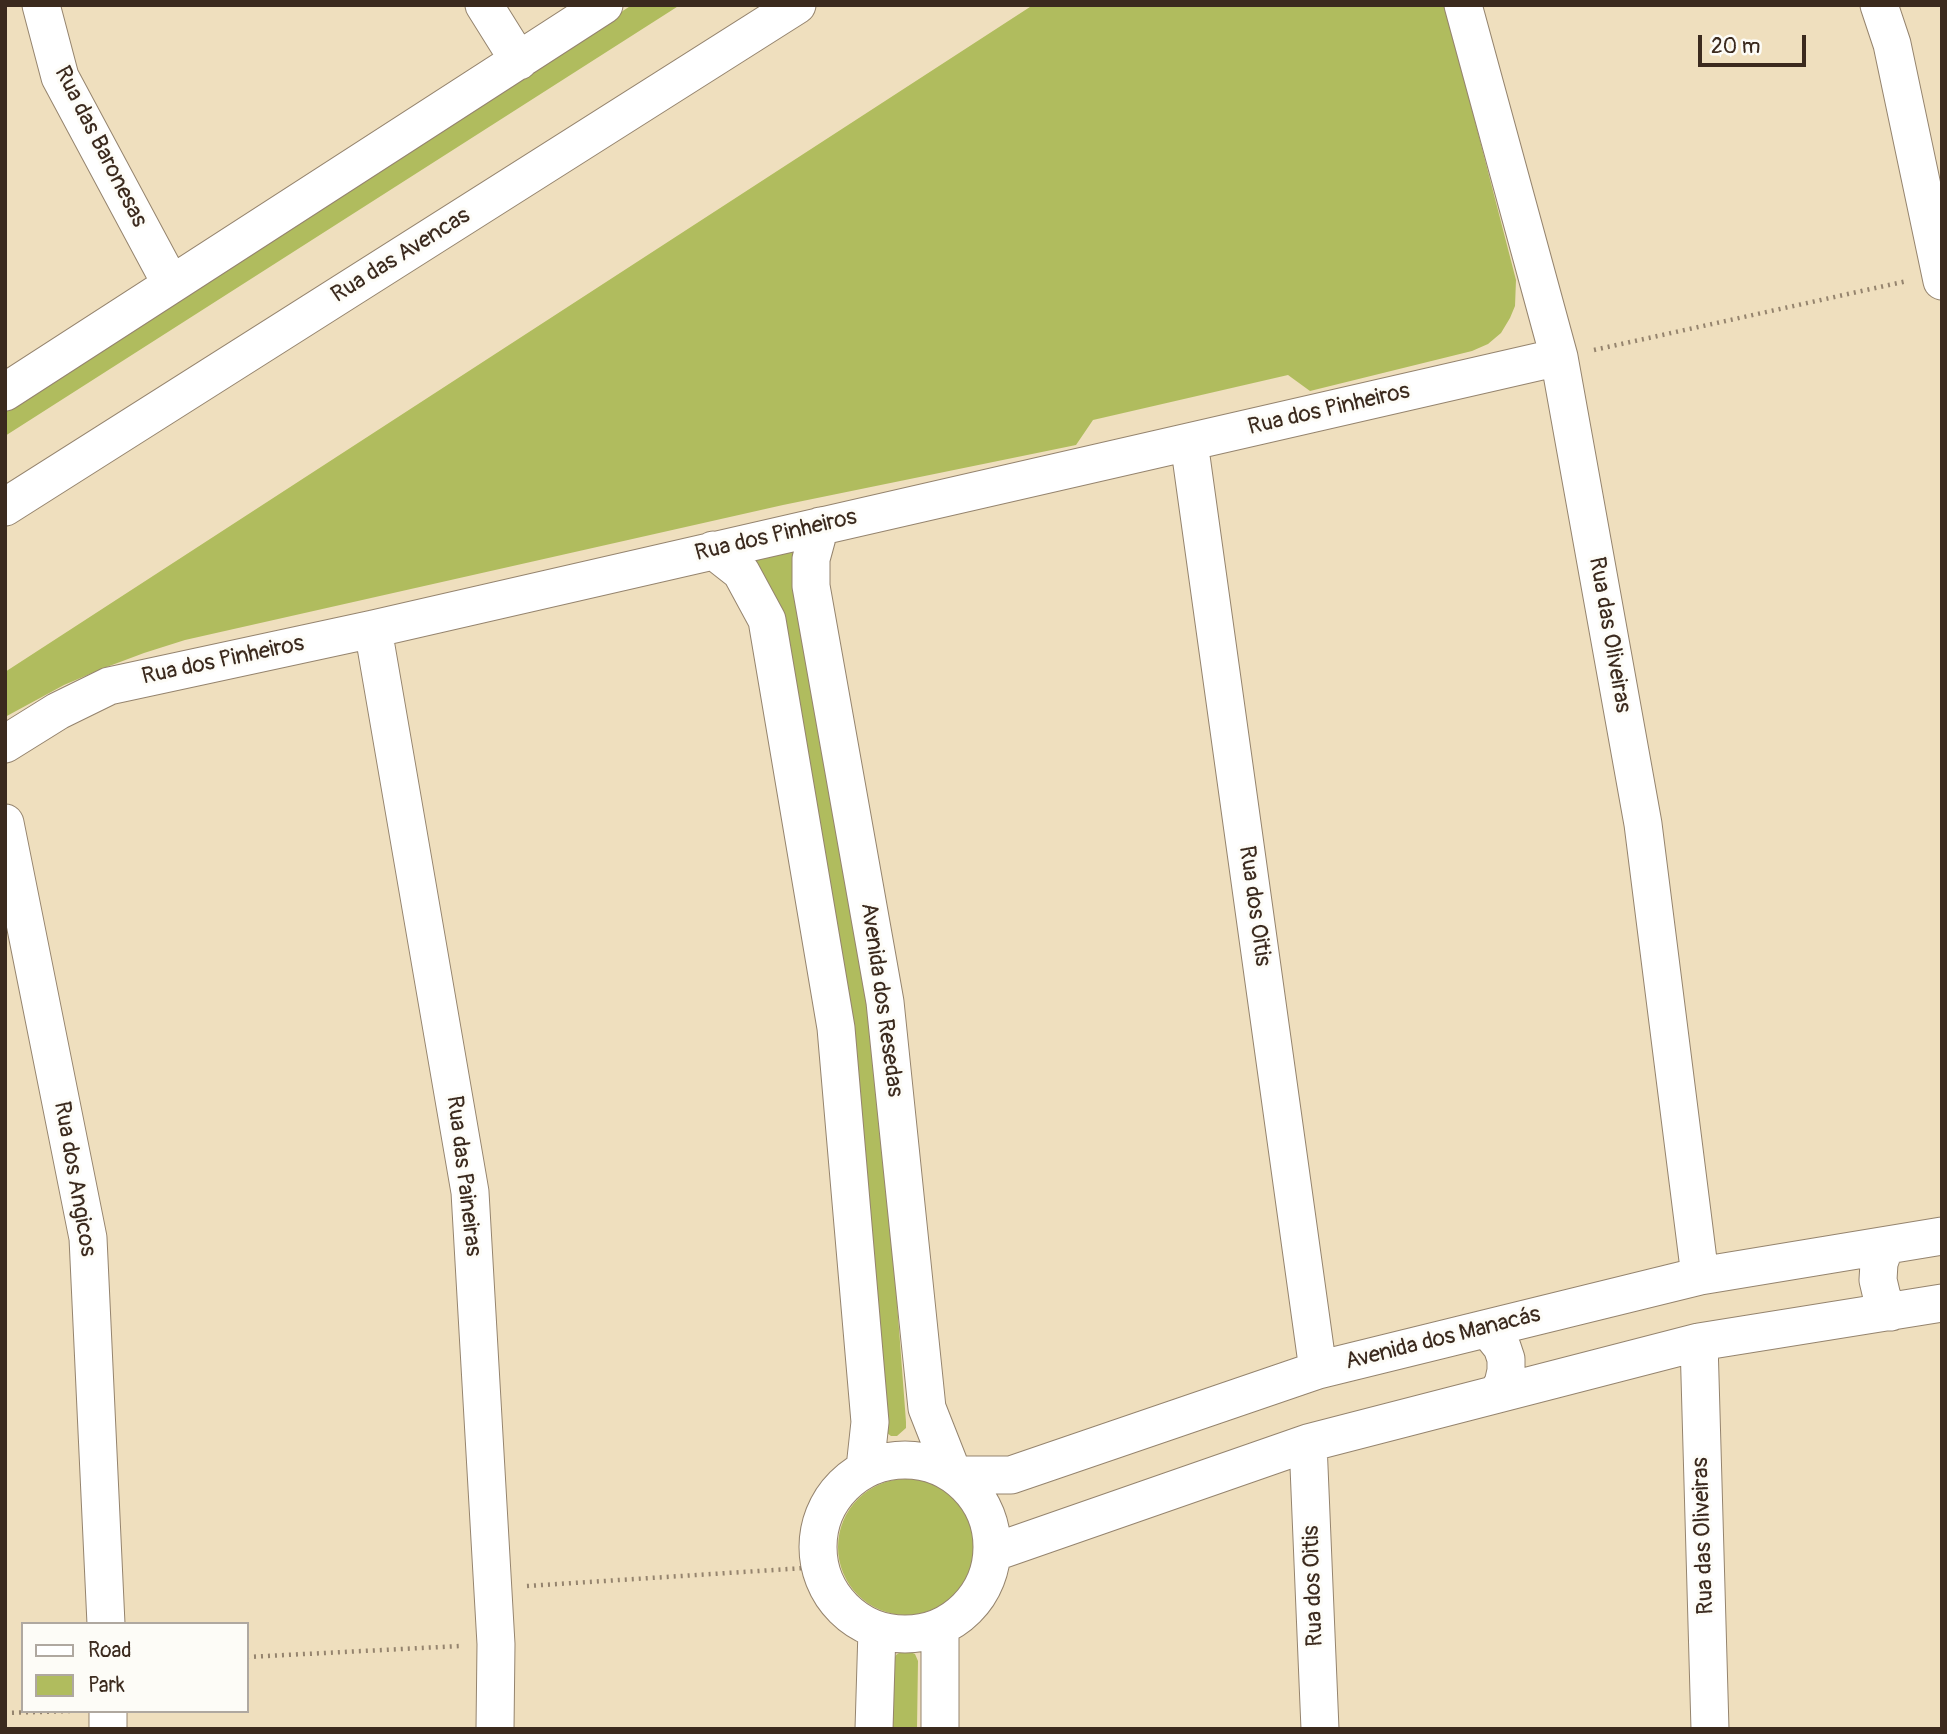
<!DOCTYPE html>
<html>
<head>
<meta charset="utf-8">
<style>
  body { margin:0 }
  #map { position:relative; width:1947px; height:1734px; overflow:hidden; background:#efdfbe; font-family:Pangolin,sans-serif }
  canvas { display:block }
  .frame { position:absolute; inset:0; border:7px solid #3b2a1e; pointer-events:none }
  .legend { position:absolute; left:21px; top:1622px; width:228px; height:91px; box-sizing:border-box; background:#fdfcf7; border:2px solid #afa8a0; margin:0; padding:9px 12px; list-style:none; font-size:21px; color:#3b2a1e }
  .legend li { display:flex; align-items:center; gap:14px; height:35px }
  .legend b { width:35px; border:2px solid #afa8a0 }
  .scale { position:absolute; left:1698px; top:35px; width:108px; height:32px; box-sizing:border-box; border:4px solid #3b2a1e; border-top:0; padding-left:9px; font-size:21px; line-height:24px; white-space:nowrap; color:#3b2a1e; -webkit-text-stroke:5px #fdfcf7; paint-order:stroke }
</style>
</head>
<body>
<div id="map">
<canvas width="1947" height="1734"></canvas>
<div class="frame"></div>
<ul class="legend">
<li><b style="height:9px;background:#fff"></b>Road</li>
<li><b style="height:19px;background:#b0bc5e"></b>Park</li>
</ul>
<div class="scale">20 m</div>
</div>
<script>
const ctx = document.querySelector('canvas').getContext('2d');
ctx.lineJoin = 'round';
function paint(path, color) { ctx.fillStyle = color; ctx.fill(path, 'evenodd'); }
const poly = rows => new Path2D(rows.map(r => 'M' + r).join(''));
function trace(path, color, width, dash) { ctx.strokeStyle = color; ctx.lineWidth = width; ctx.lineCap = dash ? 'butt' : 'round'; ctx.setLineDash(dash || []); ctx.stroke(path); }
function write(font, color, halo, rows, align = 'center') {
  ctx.font = font + ' Pangolin,sans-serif'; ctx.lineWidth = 6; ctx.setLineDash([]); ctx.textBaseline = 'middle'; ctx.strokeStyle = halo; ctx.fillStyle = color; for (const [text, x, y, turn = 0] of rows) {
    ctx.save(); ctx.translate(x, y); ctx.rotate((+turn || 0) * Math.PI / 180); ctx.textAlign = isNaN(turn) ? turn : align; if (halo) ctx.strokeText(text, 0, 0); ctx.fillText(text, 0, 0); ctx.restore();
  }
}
const green = poly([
  [632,5,680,5,5,436,5,408],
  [1033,5,1445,5,1516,280,1515,306,1510,318,1501,333,1488,344,1472,351,1310,391,1288,375,1093,420,1076,445,783,505,185,640,144,653,104,668,64,685,5,717,5,672],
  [795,546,868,1004,892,1236,906,1422,906,1428,897,1436,891,1436,887,1433,755,563,758,556],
  '838 1547a68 68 0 1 1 136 0a68 68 0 1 1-136 0Z',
  [902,1651,908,1651,915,1654,918,1661,917,1729,893,1729,893,1661,896,1655]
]);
const path = poly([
  [1594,350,1907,281],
  [527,1586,820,1567],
  [247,1657,460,1646],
  [5,1713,71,1711]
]);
const minor = poly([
  [41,5,60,77,171,284],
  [484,5,519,61],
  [1463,5,1559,357,1643,824,1700,1276],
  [1879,5,1892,44,1942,281],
  [5,392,604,5],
  [1189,442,1318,1370],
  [5,507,797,5],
  [820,526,811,559,811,586,885,1002,927,1408,953,1474],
  [713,550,741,572,767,620,836,1028,870,1422,865,1468],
  [373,629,470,1192,496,1644,495,1729],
  [5,744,58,711,109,686,373,629,1559,357],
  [5,823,88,1238,106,1624],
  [1885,1246,1879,1263,1878,1280,1882,1297,1891,1312],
  [1485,1329,1494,1337,1502,1347,1506,1359,1506,1371,1503,1384,1496,1394],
  [1699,1342,1710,1729],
  [1308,1443,1320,1729],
  '818 1547a87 87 0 1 1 174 0a87 87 0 1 1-174 0Z',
  [955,1475,1011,1475,1318,1370,1700,1276,1942,1236],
  [992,1553,1308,1443,1699,1342,1942,1303],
  [108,1729,108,1711],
  [874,1729,877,1630],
  [940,1729,940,1627]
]);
const streetNames = [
  ["Rua das Baronesas",100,147,63],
  ["Rua das Avencas",401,256,-32],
  ["Rua dos Pinheiros",1329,410,-13],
  ["Rua dos Pinheiros",776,536,-13],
  ["Rua das Oliveiras",1609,635,80],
  ["Rua dos Pinheiros",223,661,-12],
  ["Rua dos Oitis",1254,906,82],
  ["Avenida dos Resedas",881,1000,82],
  ["Rua das Paineiras",463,1176,83],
  ["Rua dos Angicos",74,1179,80],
  ["Avenida dos Manacás",1443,1339,-14],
  ["Rua das Oliveiras",1704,1536,-92],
  ["Rua dos Oitis",1314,1586,-92]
];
paint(green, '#b0bc5e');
trace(minor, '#95846e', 39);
trace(path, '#95846e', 4.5, [2, 5]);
trace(minor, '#fff', 37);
write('23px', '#3b2a1e', '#fdfcf7', streetNames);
</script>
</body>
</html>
